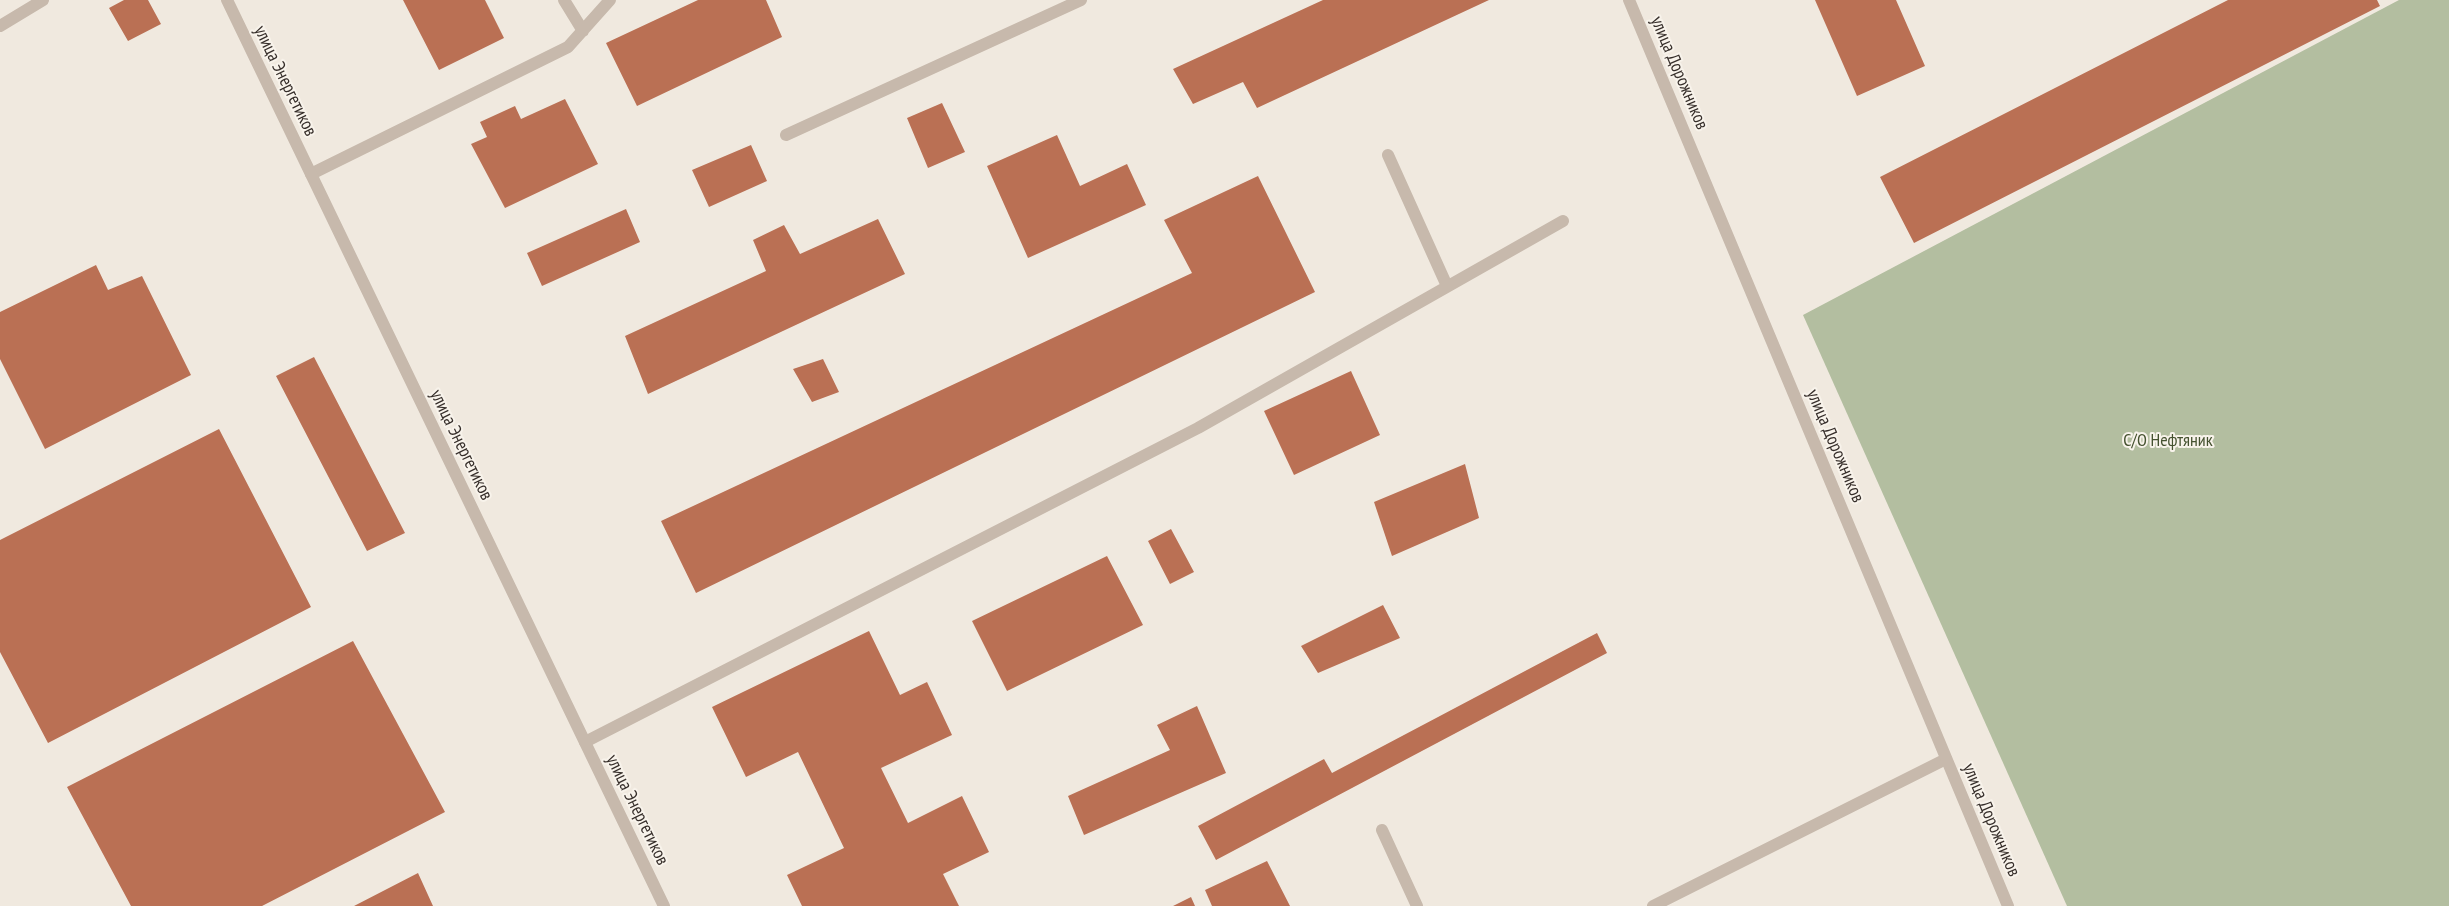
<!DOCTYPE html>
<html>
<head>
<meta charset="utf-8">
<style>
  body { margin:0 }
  canvas { display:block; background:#f0e9df }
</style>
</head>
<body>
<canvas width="2449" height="906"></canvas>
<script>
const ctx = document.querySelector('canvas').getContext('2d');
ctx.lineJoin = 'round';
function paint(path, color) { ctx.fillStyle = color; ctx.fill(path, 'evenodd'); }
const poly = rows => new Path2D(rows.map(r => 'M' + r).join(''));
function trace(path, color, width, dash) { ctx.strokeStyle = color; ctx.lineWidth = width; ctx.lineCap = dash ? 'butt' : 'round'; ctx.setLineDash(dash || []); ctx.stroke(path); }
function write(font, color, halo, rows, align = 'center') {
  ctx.font = font + ' "PT Sans Narrow",sans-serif'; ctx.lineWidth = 4; ctx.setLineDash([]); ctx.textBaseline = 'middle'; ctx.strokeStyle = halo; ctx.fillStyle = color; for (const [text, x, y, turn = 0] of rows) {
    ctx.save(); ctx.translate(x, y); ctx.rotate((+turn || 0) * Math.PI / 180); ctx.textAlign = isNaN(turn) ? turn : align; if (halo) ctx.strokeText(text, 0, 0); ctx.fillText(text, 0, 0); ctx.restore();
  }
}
const green = poly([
  [2399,0,2449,0,2449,906,2067,906,1803,315]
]);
const building = poly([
  [124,0,148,0,161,24,128,41,109,8],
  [403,0,485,0,504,38,439,70],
  [698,0,766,0,782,37,637,106,606,43],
  [1323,0,1489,0,1257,108,1243,82,1193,104,1173,69],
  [1815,0,1896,0,1925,66,1857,96],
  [2228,0,2377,0,2380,6,1914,243,1880,177],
  [565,99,598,164,505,208,471,144,487,137,480,122,515,106,521,119],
  [942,103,965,152,928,168,907,118],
  [1057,135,1080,186,1127,164,1146,205,1028,258,987,166],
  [751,145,767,181,709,207,692,170],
  [1258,176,1315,292,696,593,661,521,1192,273,1164,220],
  [626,209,640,242,542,286,527,253],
  [878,219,905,274,648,394,625,336,766,271,753,240,784,225,800,254],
  [96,265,108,290,142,276,191,375,45,449,0,359,0,312],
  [314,357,405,533,367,551,276,376],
  [823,359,839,392,812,402,793,369],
  [1351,371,1380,435,1294,475,1264,411],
  [219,429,311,607,48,743,0,652,0,540],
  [1465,464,1479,518,1392,556,1374,502],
  [1171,529,1194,572,1170,584,1148,541],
  [1107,556,1143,625,1007,691,972,621],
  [1383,605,1400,638,1318,673,1301,646],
  [869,631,900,695,927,682,952,735,881,768,908,823,962,796,989,852,943,874,959,906,802,906,787,875,844,848,798,752,746,777,712,707],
  [1597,633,1607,653,1216,860,1198,826,1324,759,1332,773],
  [353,641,445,812,262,906,131,906,67,787],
  [1197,706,1226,773,1084,835,1068,796,1170,750,1157,725],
  [1267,861,1290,906,1212,906,1205,890],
  [418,873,433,906,354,906],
  [1191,897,1195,906,1173,906]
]);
const service = poly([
  [564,0,583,31],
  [0,26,43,0],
  [786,135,1081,0],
  [1388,155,1447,286],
  [311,174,568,47,610,0],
  [585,742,1198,428,1563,221],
  [1382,830,1417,906],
  [1653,906,1946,759]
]);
const minor = poly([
  [227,0,664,906],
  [1629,0,2008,906]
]);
const streetNames = [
  ["улица Дорожников",1679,73,67],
  ["улица Энергетиков",285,81,64],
  ["улица Энергетиков",461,445,64],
  ["улица Дорожников",1835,446,67],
  ["улица Энергетиков",637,810,64],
  ["улица Дорожников",1991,820,67]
];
const parkNames = [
  ["С/О Нефтяник",2168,441]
];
paint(green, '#b3bea0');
paint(building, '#ba7054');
trace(service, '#c7b9ac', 12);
trace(minor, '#c7b9ac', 12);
write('18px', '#362e2a', '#f8f3eb', streetNames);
write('18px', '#455230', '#f8f3eb', parkNames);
</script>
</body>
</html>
